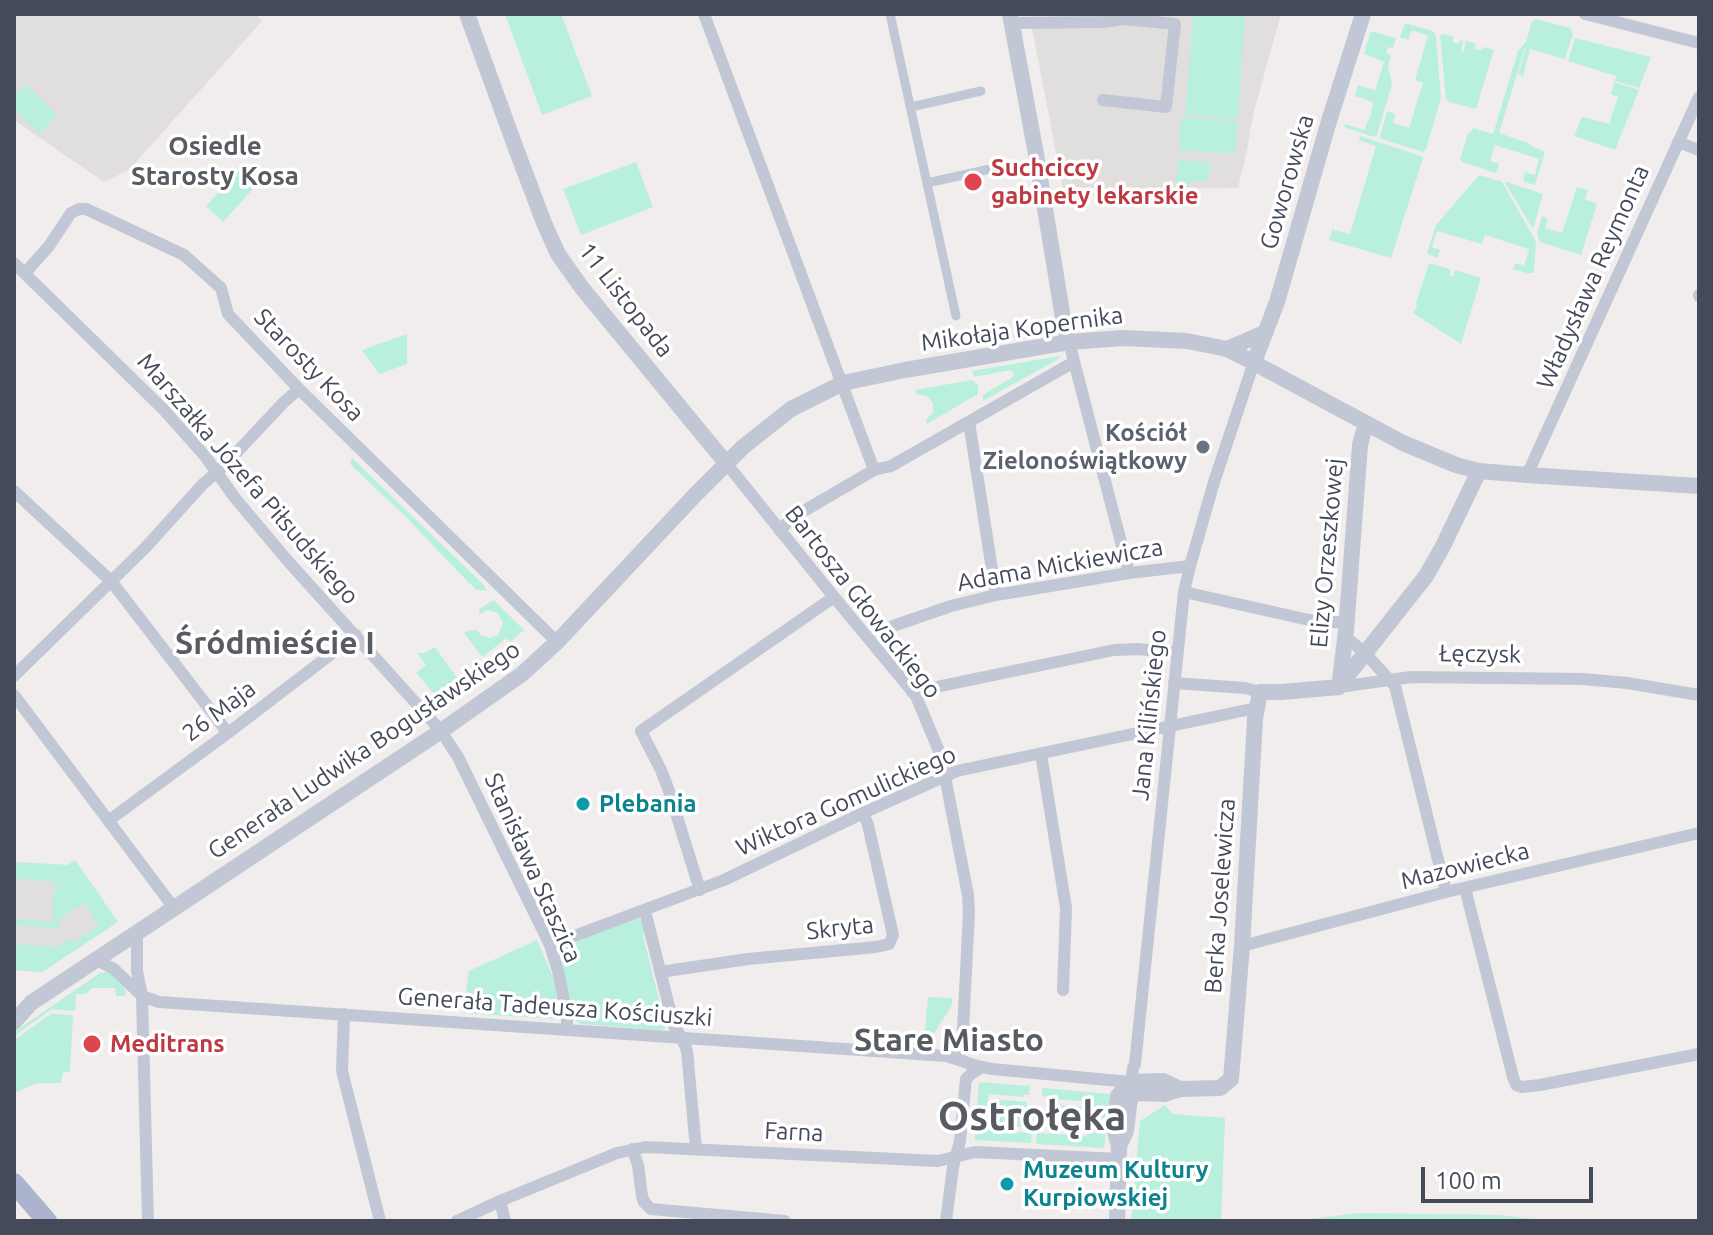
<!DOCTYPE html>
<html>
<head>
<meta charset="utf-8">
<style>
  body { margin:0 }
  #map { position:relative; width:1713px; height:1235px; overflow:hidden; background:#f0edec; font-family:Ubuntu,sans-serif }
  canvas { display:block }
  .frame { position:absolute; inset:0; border:16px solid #454a5b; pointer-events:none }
  .scale { position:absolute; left:1421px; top:1167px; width:172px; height:36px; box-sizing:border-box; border:4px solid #454a5b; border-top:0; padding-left:10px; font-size:24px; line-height:28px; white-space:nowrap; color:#454a5b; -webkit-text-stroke:6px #fff; paint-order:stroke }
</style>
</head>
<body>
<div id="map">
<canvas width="1713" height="1235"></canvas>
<div class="frame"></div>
<div class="scale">100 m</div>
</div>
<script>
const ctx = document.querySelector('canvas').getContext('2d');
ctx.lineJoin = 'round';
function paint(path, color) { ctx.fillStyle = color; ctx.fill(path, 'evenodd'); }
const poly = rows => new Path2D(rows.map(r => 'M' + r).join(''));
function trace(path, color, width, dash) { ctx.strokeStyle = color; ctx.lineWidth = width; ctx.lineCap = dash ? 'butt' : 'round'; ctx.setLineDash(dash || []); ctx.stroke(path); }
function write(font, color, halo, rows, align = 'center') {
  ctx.font = font + ' Ubuntu,sans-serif'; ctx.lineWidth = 7; ctx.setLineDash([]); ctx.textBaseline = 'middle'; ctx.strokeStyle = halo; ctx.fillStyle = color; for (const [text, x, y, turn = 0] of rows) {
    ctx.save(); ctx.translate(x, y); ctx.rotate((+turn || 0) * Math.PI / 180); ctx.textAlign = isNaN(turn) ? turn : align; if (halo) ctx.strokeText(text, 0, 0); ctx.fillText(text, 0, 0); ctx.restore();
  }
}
const education = poly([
  [14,14,255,14,262,21,129,170,104,182,14,120],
  [1077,14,1281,14,1253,115,1246,155,1238,188,1063,189,1030,17,1077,16],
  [75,860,118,922,42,972,14,970,14,862,68,865]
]);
const green = poly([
  [505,14,561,14,592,96,542,115],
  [1193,14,1245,14,1238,119,1185,115],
  [1535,19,1570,28,1573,34,1565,59,1530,49,1523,76,1518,74,1526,48,1525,48,1499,133,1531,144,1531,146,1545,152,1535,185,1523,181,1525,172,1535,175,1539,159,1495,145,1490,161,1499,164,1496,173,1462,162,1460,159,1468,133,1472,131,1473,128,1493,134,1518,51,1526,42,1532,21],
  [1405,23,1433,31,1436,36,1441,98,1426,149,1423,152,1381,139,1380,137,1387,111,1395,114,1393,123,1409,128,1423,83,1415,80,1428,36,1412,30,1408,40,1400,37],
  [1371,31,1396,38,1393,48,1388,47,1386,53,1391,55,1388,66,1392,84,1377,135,1374,137,1344,127,1345,124,1364,130,1371,114,1373,102,1355,96,1358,85,1375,90,1384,62,1364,54],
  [1443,34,1453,37,1453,42,1459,44,1461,40,1463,41,1461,52,1463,53,1466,41,1476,44,1475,49,1482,50,1484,47,1494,50,1476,109,1449,102,1446,98,1440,36],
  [1575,38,1651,57,1639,88,1615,81,1616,76,1568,61],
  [1614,82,1639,90,1615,150,1574,136,1582,117,1609,124,1618,97,1611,94],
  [26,84,57,115,39,134,14,109,14,96],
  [1181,117,1237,121,1235,154,1179,150],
  [1360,136,1421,156,1423,158,1391,258,1329,240,1334,224,1333,230,1350,234,1376,146,1359,140],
  [1179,160,1207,162,1210,165,1209,177,1205,181,1192,181,1189,185,1176,184],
  [636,162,653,207,581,235,563,189],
  [242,167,270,170,223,222,206,206],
  [1479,175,1502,182,1533,236,1536,243,1534,271,1533,273,1527,273,1513,269,1515,263,1524,266,1529,249,1485,235,1482,244,1437,231,1432,247,1440,250,1438,258,1427,253,1436,225],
  [1504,181,1543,194,1533,229],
  [1577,187,1588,190,1585,199,1597,204,1581,255,1540,242,1537,234,1542,216,1548,219,1545,228,1562,233],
  [1429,263,1450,269,1450,276,1453,276,1455,270,1481,278,1461,344,1413,313,1416,309,1417,304,1416,303],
  [407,334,407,364,379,374,362,350],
  [1060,356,1060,358,983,401,983,395,1013,377,1014,373,1010,370,974,377,972,371],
  [972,380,978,385,978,394,927,424,926,420,933,412,933,403,927,396,917,394,915,390],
  [352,458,484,585,487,591,477,590,469,583,405,516,350,464],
  [494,600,524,630,510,642,507,638,482,657,464,633,467,631,477,630,482,636,490,638,498,635,503,623,498,613,488,610,478,615,480,611,479,609],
  [435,647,460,682,438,698,416,673,426,665,417,653,424,653],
  [75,860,118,922,42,972,14,970,14,944,58,947,69,939,73,943,99,926,84,903,57,920,61,927,59,929,14,925,14,919,52,922,55,882,14,878,14,862,68,865],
  [638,919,643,920,648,929,643,935,666,1028,661,1030,581,1024,575,1020,559,954,560,949,565,944],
  [537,940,554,979,560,1008,560,1017,557,1019,463,1013,469,971],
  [108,972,119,978,126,992,125,996,116,996,115,988,92,988,86,994,76,994,75,1011,52,1009,14,1036,14,1032,100,973],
  [928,997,952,998,952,1005,935,1032,927,1040,924,1040],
  [51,1014,73,1015,70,1072,63,1072,61,1083,37,1083,14,1093,14,1040],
  [979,1082,1030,1086,1029,1095,1024,1095,1024,1097,989,1094,987,1109,977,1109],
  [1042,1088,1110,1094,1107,1118,1089,1116,1090,1102,1053,1099,1052,1097,1042,1096],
  [993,1099,1027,1102,1026,1127,991,1126],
  [1048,1104,1085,1107,1083,1131,1046,1129],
  [1165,1105,1173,1114,1225,1118,1221,1221,1131,1221,1140,1121],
  [976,1114,987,1114,986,1130,1032,1133,1031,1143,975,1140],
  [1089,1121,1107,1123,1104,1148,1036,1144,1037,1133,1087,1136],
  [1358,1213,1500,1215,1552,1221,1585,1221,1295,1221]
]);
const pedestrian = poly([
  [890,14,956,316],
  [911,107,981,91],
  [927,183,999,167]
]);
const minor = poly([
  [704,14,874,470],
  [1585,14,1699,43],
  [1011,23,1104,22,1124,19,1175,24,1166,107,1103,100],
  [1678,142,1699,150],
  [14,263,164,410,205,456,235,498,287,560,441,731,458,757,550,945,558,971,567,1014,567,1029],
  [25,273,49,246,71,213,79,209,86,209,101,216,184,255,221,288,228,314,299,389,557,642],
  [1699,296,1699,295],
  [1069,342,1129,573],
  [969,422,996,595],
  [726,463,834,597,916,696,941,756,968,895,969,912,962,1049,960,1053,952,1058],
  [1527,475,1699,97],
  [14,491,111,581,228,733],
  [780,531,790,519,874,470,891,466,1074,362],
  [1184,592,1309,620,1346,623],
  [893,626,951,606,996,595,1129,573,1190,566],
  [1345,636,1365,653,1395,686,1446,892],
  [14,676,145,548,203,484,224,466,283,403,299,389],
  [1174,683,1245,688,1260,692],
  [1339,687,1411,677,1583,679,1627,683,1699,695],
  [912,692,1114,650,1138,649,1177,653],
  [14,695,174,908],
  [1041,754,1066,908,1063,990],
  [108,821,228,733,356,635],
  [1465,888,1513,1077,1516,1085,1522,1087,1540,1085,1699,1054],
  [700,890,669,791,661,770,641,731,834,597],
  [645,911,674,1026,682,1038,687,1051,696,1149],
  [137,932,137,971,142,996,148,1221],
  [550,945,724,880,863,813,957,771,1256,708],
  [1242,946,1446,892,1699,833],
  [97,960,114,969,142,996,159,1002,947,1056,977,1066,992,1069,1130,1082],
  [660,972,748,959,876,947,889,944,893,935,868,825,863,813],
  [344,1014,342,1071,380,1221],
  [1130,1089,1133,1068,1135,1064,1184,592,1190,566,1214,482,1254,362],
  [632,1149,638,1165,642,1196,644,1202,651,1209,785,1221],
  [500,1201,505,1221],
  [457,1221,500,1201,617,1153,645,1147,938,1161,975,1152,1118,1159],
  [946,1221,953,1167,960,1141,966,1079,972,1073,982,1067]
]);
const tertiary = poly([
  [467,14,515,146,544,223,558,254,582,288,726,463],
  [1010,14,1036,154,1063,318,1069,342],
  [1227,349,1266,332],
  [1254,362,1277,302,1329,121,1363,14],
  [1340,685,1426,576,1442,548,1479,471],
  [1339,687,1346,631,1360,445,1366,423],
  [14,1022,31,1003,441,731,522,674,557,642,696,494,743,447,791,409,843,383,905,370,1069,342,1123,338,1187,341,1227,349,1243,357,1403,443,1456,465,1479,471,1527,475,1699,486],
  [1119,1146,1126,1131,1130,1097,1138,1093,1164,1094,1180,1089,1220,1088,1231,1079,1242,946,1255,719,1260,692,1282,692,1339,687],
  [1117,1221,1119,1146,1114,1128,1118,1096,1130,1082,1163,1081,1180,1089]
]);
const primary = poly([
  [14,1183,47,1221]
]);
const markers = [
  [973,182,10,"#e0444e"],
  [1203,447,8,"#6b7280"],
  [583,804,8,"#0f9aa8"],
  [92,1044,10,"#e0444e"],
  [1007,1184,8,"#0f9aa8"]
];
const healthNames = [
  ["Suchciccy",991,168],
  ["gabinety lekarskie",991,196],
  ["Meditrans",110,1044]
];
const streetNames = [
  ["Goworowska",1287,182,-74],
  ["Władysława Reymonta",1593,277,-66],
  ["11 Listopada",626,300,52],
  ["Mikołaja Kopernika",1022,329,-8],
  ["Starosty Kosa",309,365,46],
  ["Marszałka Józefa Piłsudskiego",248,479,49],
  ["Elizy Orzeszkowej",1327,553,-85],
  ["Adama Mickiewicza",1060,565,-10],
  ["Bartosza Głowackiego",863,602,52],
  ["Łęczysk",1480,654,1],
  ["26 Maja",219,711,-37],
  ["Jana Kilińskiego",1149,715,-84],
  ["Generała Ludwika Bogusławskiego",364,750,-34],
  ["Wiktora Gomulickiego",846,801,-24],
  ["Mazowiecka",1465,866,-14],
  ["Stanisława Staszica",533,868,66],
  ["Berka Joselewicza",1220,896,-86],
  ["Skryta",840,928,-6],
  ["Generała Tadeusza Kościuszki",555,1007,4],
  ["Farna",794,1132,3]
];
const worshipNames = [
  ["Kościół",1187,433],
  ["Zielonoświątkowy",1187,461]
];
const cultureNames = [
  ["Plebania",599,804],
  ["Muzeum Kultury",1023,1170],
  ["Kurpiowskiej",1023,1198]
];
const neighbourhoodNames = [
  ["Osiedle",215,146],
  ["Starosty Kosa",215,176]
];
const districtNames = [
  ["Śródmieście I",275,643],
  ["Stare Miasto",949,1040]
];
const townNames = [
  ["Ostrołęka",1032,1117]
];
paint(education, '#e1dfde');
paint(green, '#b9f0dd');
trace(pedestrian, '#c2c7d5', 9);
trace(minor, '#c2c7d5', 12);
trace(tertiary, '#c2c7d5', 16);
trace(primary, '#abb3cd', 20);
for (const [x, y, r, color] of markers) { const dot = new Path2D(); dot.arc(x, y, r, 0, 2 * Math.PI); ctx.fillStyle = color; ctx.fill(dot); trace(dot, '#fff', 3); }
write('bold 24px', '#be3a42', '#fff', healthNames, 'left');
write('24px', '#454a5b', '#fff', streetNames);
write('bold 24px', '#5b616d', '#fff', worshipNames, 'right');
write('bold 24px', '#0d838f', '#fff', cultureNames, 'left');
write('bold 26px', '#595b62', '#fff', neighbourhoodNames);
write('bold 32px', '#595b62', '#fff', districtNames);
write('bold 40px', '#595b62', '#fff', townNames);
</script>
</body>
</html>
